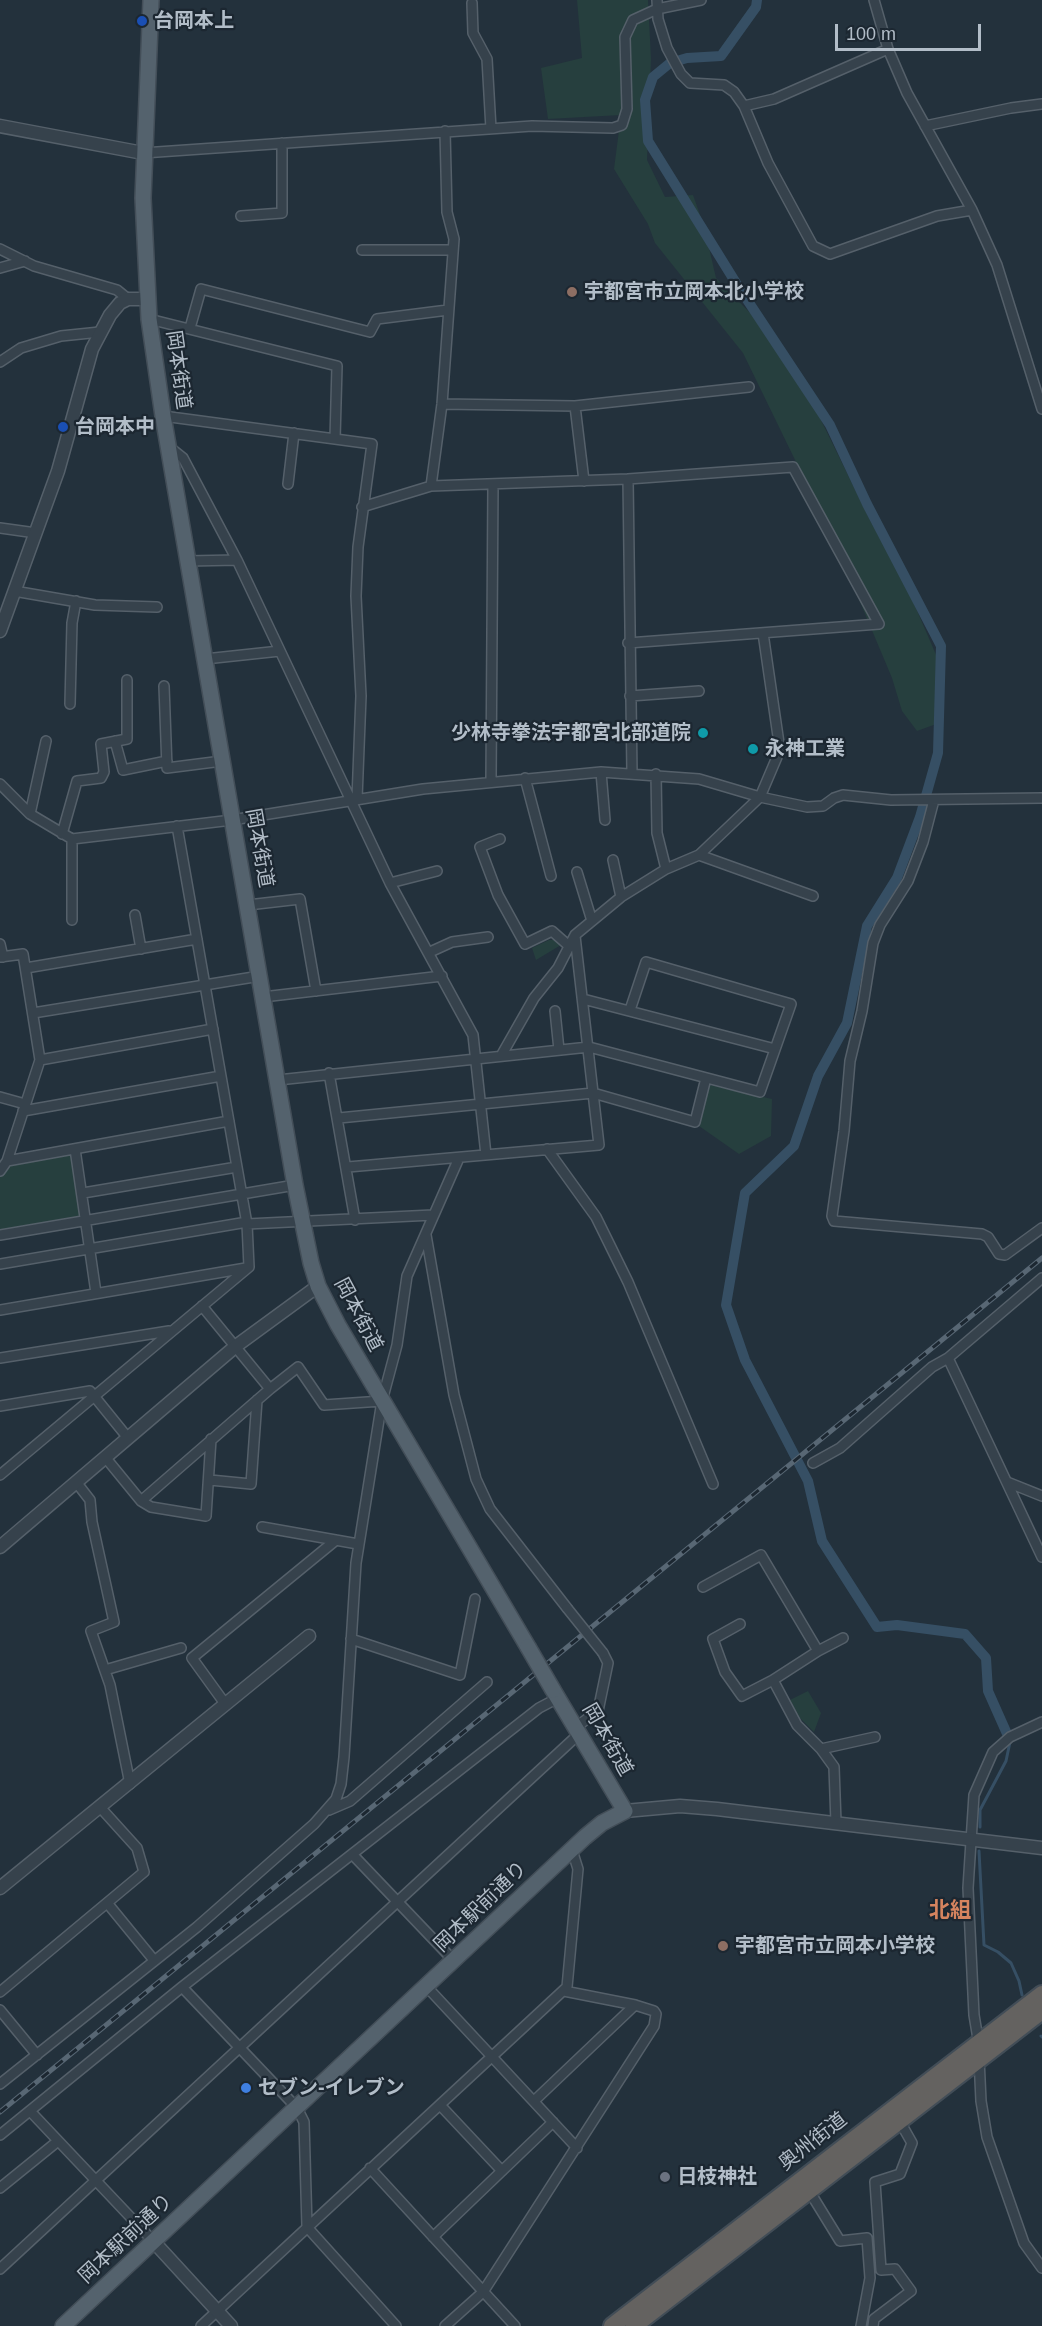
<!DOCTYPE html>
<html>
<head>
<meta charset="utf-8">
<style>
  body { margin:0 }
  #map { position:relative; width:1042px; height:2326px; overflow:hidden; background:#23313c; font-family:Helvetica,sans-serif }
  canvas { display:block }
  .scale { position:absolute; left:835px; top:24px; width:146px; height:27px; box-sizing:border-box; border:3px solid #b2bdc8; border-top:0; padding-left:8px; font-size:18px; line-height:21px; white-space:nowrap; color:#b2bdc8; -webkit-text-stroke:4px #1c2731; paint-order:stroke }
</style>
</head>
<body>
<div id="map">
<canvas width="1042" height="2326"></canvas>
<div class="scale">100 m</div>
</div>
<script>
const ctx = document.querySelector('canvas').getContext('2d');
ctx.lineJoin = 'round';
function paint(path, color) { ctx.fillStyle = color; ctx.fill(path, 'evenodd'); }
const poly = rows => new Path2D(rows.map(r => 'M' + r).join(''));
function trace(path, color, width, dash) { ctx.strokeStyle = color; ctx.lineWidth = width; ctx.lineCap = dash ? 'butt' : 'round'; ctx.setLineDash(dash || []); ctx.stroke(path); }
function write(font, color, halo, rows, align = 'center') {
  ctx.font = font + ' Helvetica,"Noto Sans JP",sans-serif'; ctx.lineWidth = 4.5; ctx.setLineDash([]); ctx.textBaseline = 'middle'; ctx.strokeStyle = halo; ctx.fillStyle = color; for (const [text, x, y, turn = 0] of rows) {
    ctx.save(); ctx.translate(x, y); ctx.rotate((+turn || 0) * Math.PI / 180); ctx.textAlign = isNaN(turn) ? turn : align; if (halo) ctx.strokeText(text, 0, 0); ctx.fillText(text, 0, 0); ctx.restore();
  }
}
const green = poly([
  [577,0,648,0,651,59,647,160,665,197,693,195,704,226,716,278,752,315,818,414,871,522,906,585,940,664,939,723,917,731,902,711,892,678,834,540,743,353,655,243,648,224,614,169,621,115,548,119,541,68,582,58],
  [549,940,555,940,561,945,536,960,532,948],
  [709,1085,772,1099,771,1136,739,1154,699,1126],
  [71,1155,83,1225,0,1239,0,1177,7,1166],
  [808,1691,821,1713,814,1732,800,1718,790,1700]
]);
const stream = poly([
  [980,1827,980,1810,1006,1761,1010,1742],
  [979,1851,984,1945,998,1952,1011,1963,1019,1981,1022,1995],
  [1041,2036,1042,2037]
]);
const canal = poly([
  [757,0,756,7,721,56,687,58,670,63,653,77,645,100,648,141,736,283,830,425,867,504,941,646,938,753,920,817,897,878,867,926,847,1023,818,1076,794,1146,745,1193,726,1305,745,1360,808,1481,822,1541,877,1627,897,1625,965,1634,986,1658,988,1691,1008,1736]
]);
const minor = poly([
  [657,0,658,19,667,48,681,74,690,83,724,85,734,92,744,106,768,163,813,246,830,254,937,216,972,210],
  [874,0,888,49,907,93,972,210,997,265,1042,409],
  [472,3,473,33,487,59,491,129],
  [744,106,774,99,888,49],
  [925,126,1011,108,1042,104],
  [143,153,532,126,613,128,622,125,627,109,625,37,633,20,657,9,701,0],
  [241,216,282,213,282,143],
  [0,249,34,266,117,290,128,299],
  [362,250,453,250],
  [0,268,25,261],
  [149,319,337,366,335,439,372,444,358,547,356,596,361,696,357,799],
  [190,328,201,289,370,332,377,319,448,310],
  [0,362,21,348,61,336,100,332],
  [442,404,575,406,749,387],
  [575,406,584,481],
  [163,416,335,439],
  [168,446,183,458,237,560,390,883,473,1035,486,1155],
  [628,479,793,467,879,624,628,643],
  [288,484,294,433],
  [431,486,442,404,454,239,447,212,445,131],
  [362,507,431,486,628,479,632,773],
  [0,528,36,533],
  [188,561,237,560],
  [14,591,95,605,157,607],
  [205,659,280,651],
  [164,686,167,768,222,761],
  [630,696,699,691],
  [70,704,72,623,76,601],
  [115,741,123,770,167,761],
  [601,772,605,820],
  [656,774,657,833,666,869],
  [525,778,551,876],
  [491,781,493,484],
  [0,784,30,814,72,839,232,820,423,789,601,772,699,779,760,797,807,807,823,806,834,798,843,795,891,800,1042,798],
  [934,800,923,842,908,881,880,925,873,943,862,1011,850,1061,844,1131,832,1216,834,1221,982,1234,988,1237,999,1254,1005,1255,1042,1228],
  [30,814,46,741],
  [177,826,247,1224,249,1267],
  [62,834,77,781,101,778,104,772,101,744,127,739,127,680],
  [72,839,72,920],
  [500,839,480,847,498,895,525,944,552,931,569,946],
  [699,855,813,896],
  [613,860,621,897],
  [577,872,592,921],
  [390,883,437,871],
  [248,905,300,899,316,991],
  [135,915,141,949],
  [0,944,3,957],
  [430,952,452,942,488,937],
  [0,957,23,954,40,1060,7,1161,0,1171],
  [26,968,197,939],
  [263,997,442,976],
  [583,999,775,1049],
  [555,1011,559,1050],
  [33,1013,260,976],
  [501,1056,534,998,558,968,575,935,621,897,666,869,699,855,760,797,780,750,763,633],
  [40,1060,213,1029],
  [329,1073,355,1220],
  [278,1080,589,1047,760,1092,791,1004,646,962,630,1010],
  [0,1097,25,1104],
  [23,1111,221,1076],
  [339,1118,593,1093,695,1122,706,1078],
  [75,1149,96,1293],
  [547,1149,596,1217,628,1282,713,1484],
  [7,1161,229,1121],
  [348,1167,599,1145,575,936],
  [83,1193,237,1167],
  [247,1224,433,1215],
  [0,1235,295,1185],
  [426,1235,454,1395,476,1479,490,1509,567,1608],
  [0,1264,247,1222],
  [1042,1278,948,1358,1042,1557],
  [0,1310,246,1268],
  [0,1358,169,1331],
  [270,1389,298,1367,324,1405,382,1401],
  [0,1406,90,1391,128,1438],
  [105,1457,141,1501,151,1507,206,1516,211,1439],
  [813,1463,840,1448,932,1367,948,1358],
  [0,1475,249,1267],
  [210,1480,251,1484,257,1400],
  [76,1482,90,1500,92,1522,114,1622,91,1631,110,1685,130,1784],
  [1007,1482,1042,1496],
  [141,1501,270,1389,202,1306],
  [262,1527,358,1544],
  [703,1587,761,1555,818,1651,773,1680,797,1725,821,1749,834,1767,836,1823],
  [740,1624,713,1639,725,1672,742,1696,773,1680],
  [351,1639,460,1675,475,1599],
  [818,1651,843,1638],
  [105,1670,181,1648],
  [226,1705,192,1658,336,1540],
  [576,1727,598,1711,608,1663,603,1653],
  [821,1749,875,1737],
  [329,1810,350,1801,487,1682],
  [352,1854,455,1962],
  [108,1904,153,1959],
  [182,1987,297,2108,304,2122,307,2227,396,2326],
  [427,1987,577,2148],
  [0,1992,144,1872,137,1848,99,1806],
  [0,2010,37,2055],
  [979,2045,974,2015,968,1888,974,1795,993,1752,1010,1737,1042,1722],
  [979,2058,981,2101,987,2137,1024,2243,1042,2268],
  [0,2084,197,1927,314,1824,336,1799,341,1784,344,1757,356,1563,382,1401,397,1345,407,1276,459,1158],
  [534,2101,635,2005,564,1991],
  [440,2105,502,2171],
  [30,2111,154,2242],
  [0,2135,182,1987,539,1708,558,1698],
  [370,2168,515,2326],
  [0,2188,58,2141],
  [808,2189,840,2241,867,2238,870,2278,861,2326],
  [433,2237,553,2122],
  [0,2269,580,1733],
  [201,2326,567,1987,578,1869,572,1850],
  [445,2326,483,2292,654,2026,656,2014,654,2011,635,2005],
  [873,2326,874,2319,911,2291,895,2269,881,2270,875,2182,900,2174,912,2143,899,2120]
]);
const tertiary = poly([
  [0,126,143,153],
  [0,631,58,471,92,349,110,315,120,303,128,299,148,299],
  [0,1547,236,1346,318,1286],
  [625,1811,680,1806,717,1809,1042,1848],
  [0,1888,309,1636],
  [154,2242,231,2326]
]);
const primary = poly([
  [151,0,143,198,149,319,163,416,295,1185,311,1263,318,1286,338,1325,528,1647],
  [63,2326,585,1837,602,1823,625,1811,553,1690]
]);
const trunk = poly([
  [612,2326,1042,1994],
  [634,2326,1042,2011]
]);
const rail = poly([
  [0,2112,1042,1258]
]);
const minorBridge = poly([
  [567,1608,603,1653]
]);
const primaryBridge = poly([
  [528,1647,553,1690]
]);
const markers = [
  [142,21,6,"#1a4fb4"],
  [572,292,6,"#8d6e63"],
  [63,427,6,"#1a4fb4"],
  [703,733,6,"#0f9aa8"],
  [753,749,6,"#0f9aa8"],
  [723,1946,6,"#8d6e63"],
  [246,2088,6,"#3f7fe0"],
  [665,2177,6,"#6b7280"]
];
const poiNames = [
  ["台岡本上",154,21],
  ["宇都宮市立岡本北小学校",584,292],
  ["台岡本中",75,427],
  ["少林寺拳法宇都宮北部道院",691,733,"right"],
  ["永神工業",765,749],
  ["宇都宮市立岡本小学校",735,1946],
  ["セブン-イレブン",258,2088],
  ["日枝神社",677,2177]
];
const streetNames = [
  ["岡本街道",178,370,82],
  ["岡本街道",259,848,80],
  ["岡本街道",358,1315,62],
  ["岡本街道",607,1740,60],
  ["岡本駅前通り",481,1907,-44],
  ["奥州街道",813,2142,-38],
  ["岡本駅前通り",126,2239,-43]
];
const neighbourhoodNames = [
  ["北組",950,1911]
];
paint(green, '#263f3e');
trace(stream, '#364f64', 3);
trace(canal, '#364f64', 10);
trace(minor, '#55606a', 12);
trace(tertiary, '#55606a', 15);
trace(primary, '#434e58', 18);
trace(trunk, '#424d57', 20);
trace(minor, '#36424c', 9);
trace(tertiary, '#36424c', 12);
trace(primary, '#54626d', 15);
trace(trunk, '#646260', 16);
trace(rail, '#586774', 5);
trace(rail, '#1c2731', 3, [9]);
trace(minorBridge, '#55606a', 12, []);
trace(primaryBridge, '#434e58', 18, []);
trace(minorBridge, '#36424c', 9);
trace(primaryBridge, '#54626d', 15);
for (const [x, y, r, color] of markers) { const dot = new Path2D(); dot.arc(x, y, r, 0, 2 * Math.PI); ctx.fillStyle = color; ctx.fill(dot); trace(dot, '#1c2731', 2); }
write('bold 20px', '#b2bdc8', '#1c2731', poiNames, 'left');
write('20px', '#b2bdc8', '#1c2731', streetNames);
write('bold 21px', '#d6845f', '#1c2731', neighbourhoodNames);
</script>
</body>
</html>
